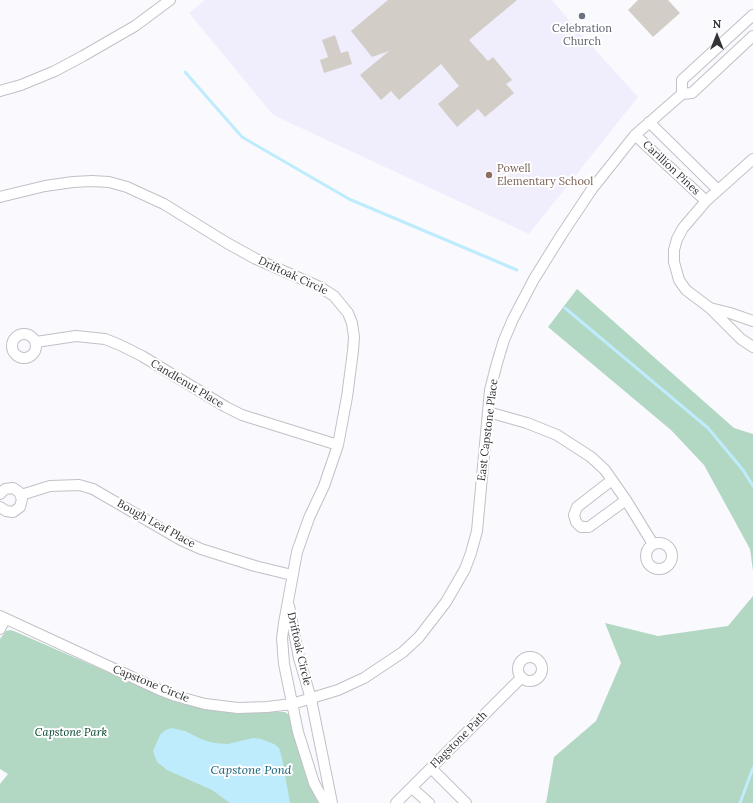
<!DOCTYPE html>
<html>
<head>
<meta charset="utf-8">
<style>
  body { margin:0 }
  #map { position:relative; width:753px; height:803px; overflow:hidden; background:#fafafe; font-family:Lora,serif }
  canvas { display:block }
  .north { position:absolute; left:697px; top:16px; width:40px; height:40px; -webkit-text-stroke:3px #fff; paint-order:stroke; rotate:0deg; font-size:11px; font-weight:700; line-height:16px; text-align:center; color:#323134 }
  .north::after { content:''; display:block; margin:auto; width:14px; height:18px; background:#323134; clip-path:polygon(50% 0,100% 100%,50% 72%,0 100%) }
</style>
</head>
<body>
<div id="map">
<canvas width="753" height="803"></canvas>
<div class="north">N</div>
</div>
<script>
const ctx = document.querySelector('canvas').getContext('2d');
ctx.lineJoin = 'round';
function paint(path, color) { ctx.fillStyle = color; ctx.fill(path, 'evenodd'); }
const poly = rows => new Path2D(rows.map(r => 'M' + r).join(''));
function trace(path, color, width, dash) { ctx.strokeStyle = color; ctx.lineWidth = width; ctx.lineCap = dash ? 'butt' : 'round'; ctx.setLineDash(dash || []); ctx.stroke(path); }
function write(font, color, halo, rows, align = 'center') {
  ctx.font = font + ' Lora,serif'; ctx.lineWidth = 4; ctx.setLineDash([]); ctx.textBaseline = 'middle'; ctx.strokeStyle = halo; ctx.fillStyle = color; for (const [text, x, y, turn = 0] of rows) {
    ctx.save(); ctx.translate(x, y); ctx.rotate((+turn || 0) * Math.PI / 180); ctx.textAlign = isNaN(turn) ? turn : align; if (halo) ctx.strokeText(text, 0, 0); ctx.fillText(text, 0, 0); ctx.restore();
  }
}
const built = poly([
  [205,0,552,0,579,32,638,97,529,234,273,115,189,13]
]);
const green = poly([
  [577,289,734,428,753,434,753,571,750,549,704,465,671,430,548,327],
  [753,596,753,803,546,803,554,757,596,721,621,663,605,623,658,636,728,626],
  [10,630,14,631,176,702,200,708,229,712,285,712,289,715,302,761,309,782,319,803,0,803,0,784,8,774,0,769,0,639,6,631]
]);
const water = poly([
  [171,728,185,731,201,739,214,743,228,744,253,738,261,739,274,744,279,748,282,758,290,803,230,803,212,790,167,770,157,762,153,751,160,735,164,731]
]);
const stream = poly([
  [185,72,242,137,349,199,517,270],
  [565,308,708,428,743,470,753,486],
  [740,803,753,768]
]);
const building = poly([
  [388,0,517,0,469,40,488,61,493,57,512,80,506,84,514,93,485,117,478,109,457,127,438,104,459,86,441,64,399,100,391,91,381,100,360,75,389,51,372,57,351,31],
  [638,0,668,0,680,13,653,37,628,10],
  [335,35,341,53,348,51,352,64,324,73,320,60,328,57,322,40]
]);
const minor = poly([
  [0,91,21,85,55,71,83,56,135,26,170,0],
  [682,94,682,80,753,15],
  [649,122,718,190],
  [635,135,706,201],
  [753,159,706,201,683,228,677,239,674,250,674,262,679,280,686,290,710,308,741,339,753,347],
  [0,197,45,186,73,182,92,181,109,182,127,187,164,204,227,243,256,259,320,287,334,296,348,313,352,323,354,337,353,351,347,397,338,445,324,486,309,518,297,552,284,623,282,638,284,664,298,732,314,783,325,803],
  [710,308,730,313,753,321],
  '12 346a12 12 0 1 1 24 0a12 12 0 1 1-24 0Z',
  [36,342,76,336,105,339,120,345,142,356,226,407,242,415,338,445],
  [488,412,527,423,557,435,591,457,605,470,626,500,653,544],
  [612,480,577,507,574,515,576,522,581,527,589,527,626,500],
  [0,494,5,489,13,488,19,492,22,499,20,507,13,512,6,511,0,507],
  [21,495,50,486,79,485,93,489,181,540,201,549,255,566,292,575],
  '646 556a13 13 0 1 1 26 0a13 13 0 1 1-26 0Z',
  [289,606,299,658,311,699,332,803],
  [0,616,160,690,176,696,205,704,238,708,267,707,292,704,338,690,364,678,403,652,419,637,446,602,465,569,471,553,477,531,490,390,497,363,504,340,513,319,534,279,562,234,592,189,635,135,682,94,692,93,753,36],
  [0,629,5,619],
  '518 669a12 12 0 1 1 24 0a12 12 0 1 1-24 0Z',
  [431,768,466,803],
  [412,788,429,803],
  [396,803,521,678]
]);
const markers = [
  [582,16,4,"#6b7280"],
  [489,175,4,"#8d6e63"]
];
const worshipNames = [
  ["Celebration",582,29],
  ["Church",582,42]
];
const streetNames = [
  ["Carillion Pines",671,168,43],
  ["Driftoak Circle",293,276,25],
  ["Candlenut Place",187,384,31],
  ["East Capstone Place",488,430,-83],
  ["Bough Leaf Place",156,524,29],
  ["Driftoak Circle",299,649,77],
  ["Capstone Circle",151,684,22],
  ["Flagstone Path",459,740,-45]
];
const educationNames = [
  ["Powell",497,169],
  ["Elementary School",497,182]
];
const parkNames = [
  ["Capstone Park",71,733]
];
const waterNames = [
  ["Capstone Pond",251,771]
];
paint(built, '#f0eefc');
paint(green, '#b2d7c2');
paint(water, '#beecfc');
trace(stream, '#beecfc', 3);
paint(building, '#d3cdc8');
trace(minor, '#c1c0c7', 12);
trace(minor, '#fff', 10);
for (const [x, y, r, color] of markers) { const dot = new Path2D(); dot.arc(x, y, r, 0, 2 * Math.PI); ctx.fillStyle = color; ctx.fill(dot); trace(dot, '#fff', 1.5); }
write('11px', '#5b616d', '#fff', worshipNames);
write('11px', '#323134', '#fff', streetNames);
write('11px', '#785e54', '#fff', educationNames, 'left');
write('italic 11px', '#004229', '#fff', parkNames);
write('italic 12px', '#155f75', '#fff', waterNames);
</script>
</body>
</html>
